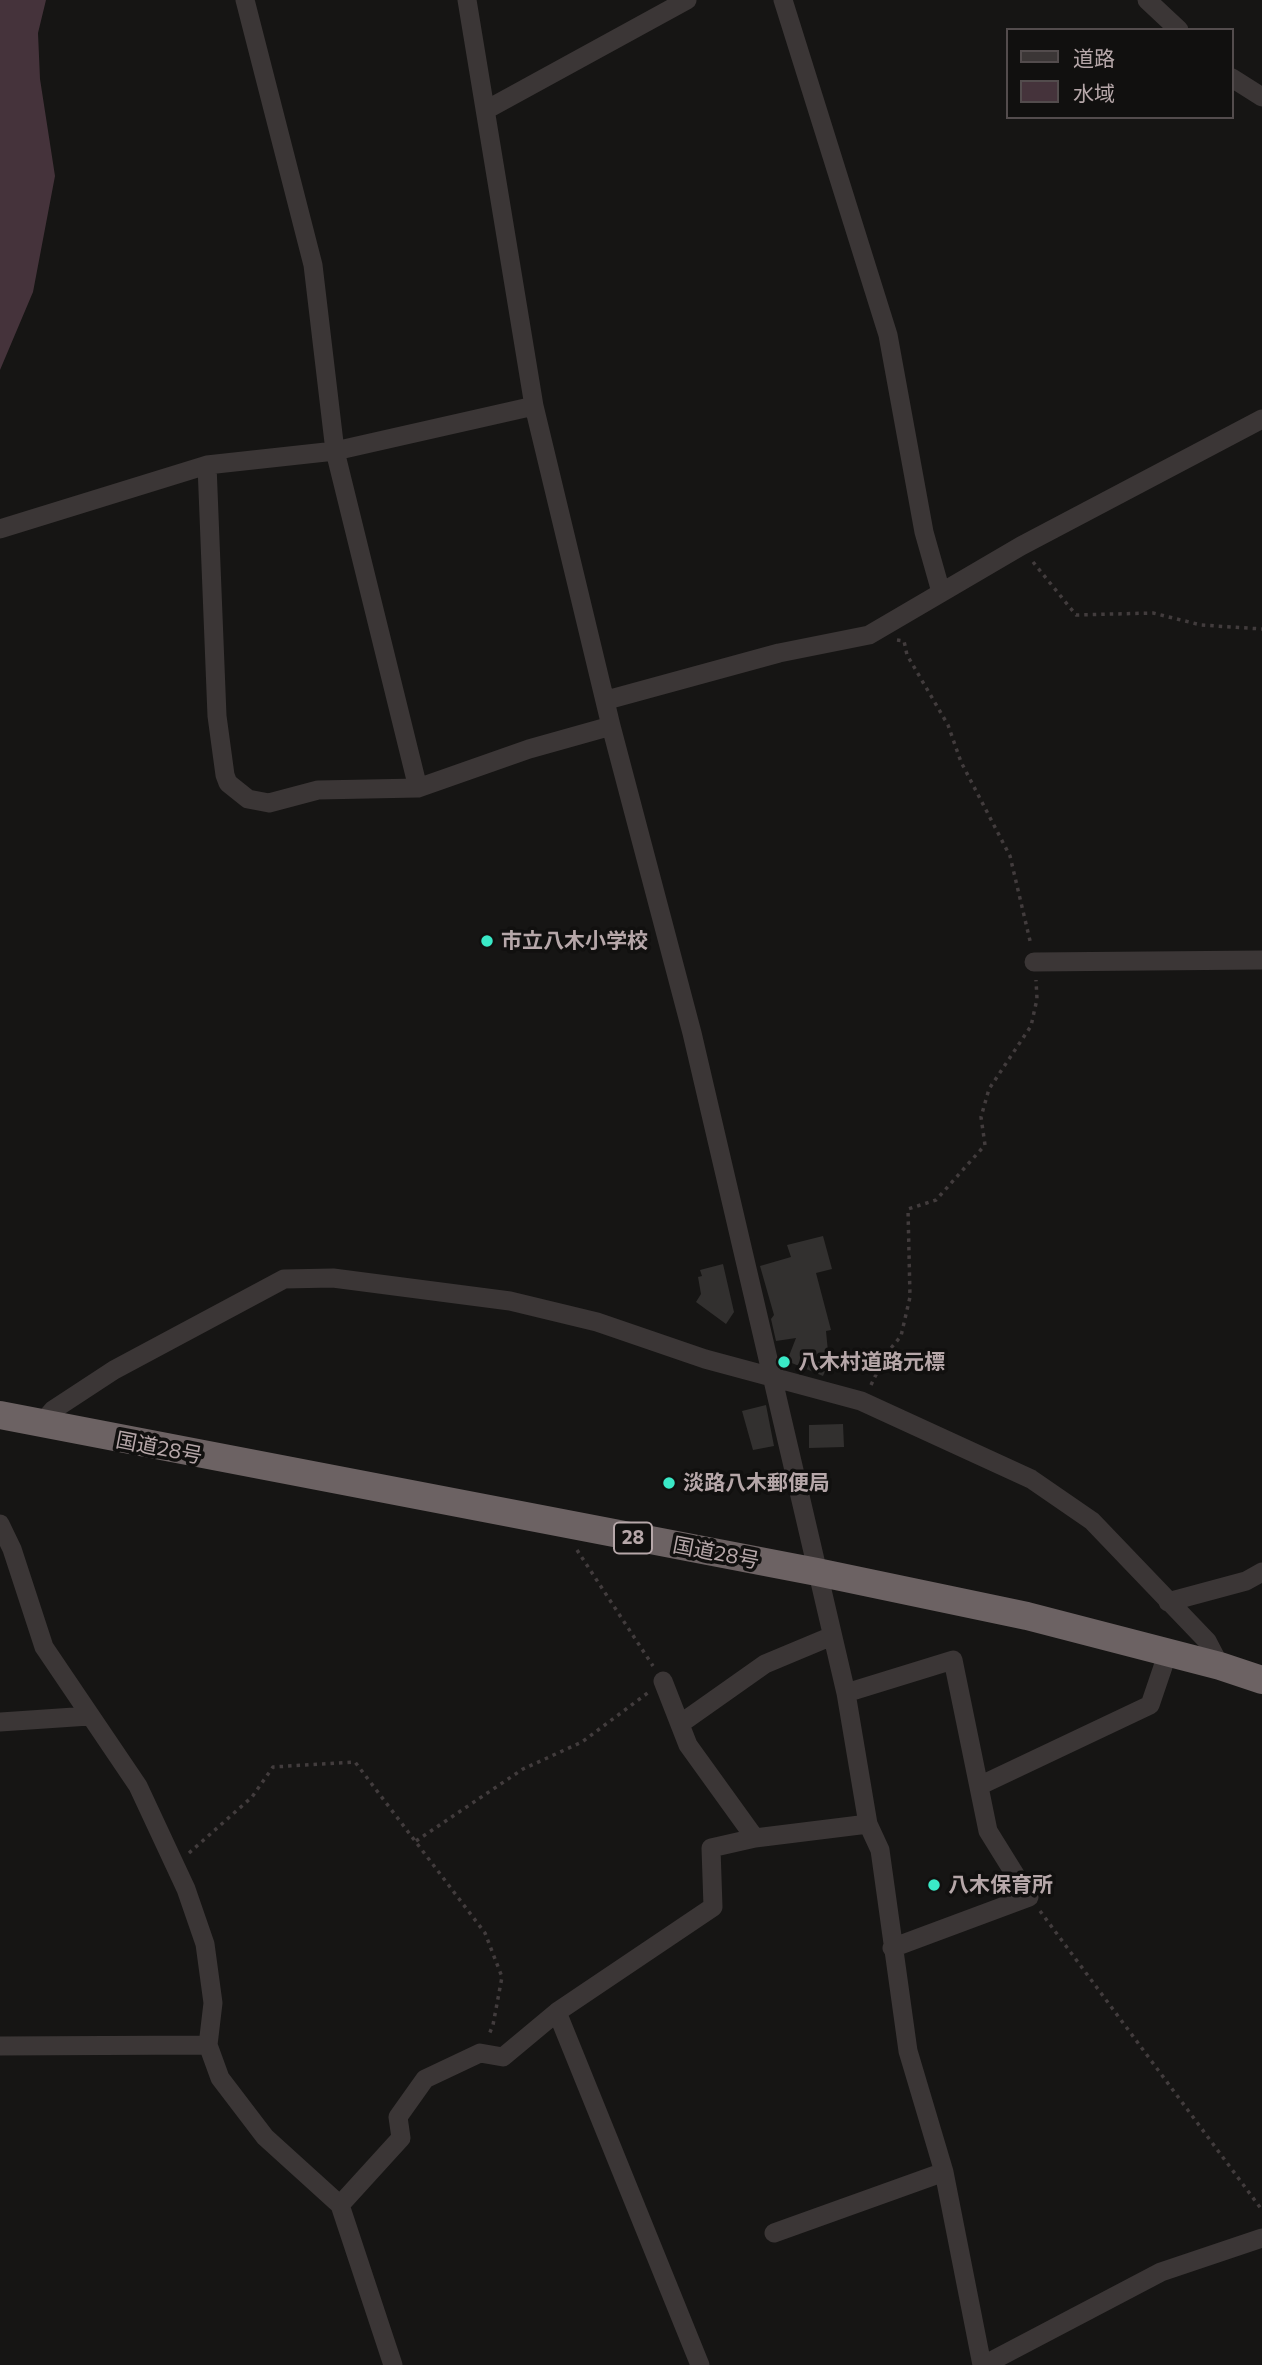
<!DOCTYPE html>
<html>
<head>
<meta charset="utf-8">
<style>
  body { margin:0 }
  #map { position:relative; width:1262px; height:2365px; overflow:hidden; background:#161514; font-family:Commissioner,"Noto Sans JP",sans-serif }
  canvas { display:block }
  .legend { position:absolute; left:1006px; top:28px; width:228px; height:91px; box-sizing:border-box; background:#11100f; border:2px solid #534c4d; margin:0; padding:9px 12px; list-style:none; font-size:21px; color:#b6a7a9 }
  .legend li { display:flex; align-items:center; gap:14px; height:35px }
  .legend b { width:35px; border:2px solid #534c4d }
</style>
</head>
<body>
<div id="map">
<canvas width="1262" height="2365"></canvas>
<ul class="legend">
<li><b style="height:9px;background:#3b3636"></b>道路</li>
<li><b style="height:19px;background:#45333b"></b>水域</li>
</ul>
</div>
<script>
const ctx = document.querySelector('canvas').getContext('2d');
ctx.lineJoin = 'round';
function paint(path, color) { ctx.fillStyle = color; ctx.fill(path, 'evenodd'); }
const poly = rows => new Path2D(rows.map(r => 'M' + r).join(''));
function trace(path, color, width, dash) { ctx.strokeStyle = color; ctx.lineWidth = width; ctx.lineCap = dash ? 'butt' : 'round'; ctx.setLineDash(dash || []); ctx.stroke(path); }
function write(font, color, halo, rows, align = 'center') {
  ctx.font = font + ' Commissioner,"Noto Sans JP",sans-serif'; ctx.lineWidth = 7; ctx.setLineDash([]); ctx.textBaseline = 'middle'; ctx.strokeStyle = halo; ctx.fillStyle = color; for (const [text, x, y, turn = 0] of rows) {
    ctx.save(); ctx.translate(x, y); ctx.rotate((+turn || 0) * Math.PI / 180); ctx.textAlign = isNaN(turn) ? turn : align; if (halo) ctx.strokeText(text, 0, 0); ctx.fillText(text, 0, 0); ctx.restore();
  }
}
const water = poly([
  [0,0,46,0,38,33,40,79,55,176,33,292,0,370]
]);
const building = poly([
  [823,1236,832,1269,816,1273,831,1330,826,1331,829,1362,823,1376,787,1361,796,1338,776,1341,771,1319,774,1315,760,1266,791,1257,787,1245],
  [723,1264,734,1312,726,1324,696,1302,701,1294,698,1277,702,1276,700,1270],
  [766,1405,774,1446,753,1450,742,1411],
  [843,1424,844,1447,809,1448,809,1425]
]);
const path = poly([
  [1033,562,1076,615,1153,613,1201,625,1262,629],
  [897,640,904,641,907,655,948,725,961,762,1010,856,1031,945],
  [871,1385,886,1354,901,1336,910,1297,908,1209,936,1200,985,1145,981,1117,989,1089,1031,1026,1037,999,1036,980],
  [577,1550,653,1666],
  [416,1841,523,1769,582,1742,649,1692],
  [189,1853,252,1797,273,1767,355,1762,485,1933,502,1977,493,2025,488,2037],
  [1040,1911,1262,2210]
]);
const minor = poly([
  [245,0,313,265,335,451,418,788],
  [467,0,534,406,611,726,692,1033,846,1693,868,1824,880,1850,908,2051,944,2172,982,2365],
  [783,0,888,335,924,532,941,592],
  [1147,0,1179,30],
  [1232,78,1262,97],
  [486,110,687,0],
  [207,465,217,716,225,775,228,783,248,799,269,803,318,790,418,788,529,749,611,726],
  [0,529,207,465,335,451,534,406],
  [607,700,779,653,869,635,1021,546,1262,419],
  [1034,962,1262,960],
  [40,1425,53,1410,114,1370,284,1279,333,1278,510,1301,597,1322,705,1359,861,1401,1031,1479,1092,1521,1207,1641,1220,1666],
  [0,1524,12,1549,44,1647,138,1786,186,1889,205,1944,213,2003,208,2045,220,2078,265,2137,340,2205,393,2365],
  [1168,1602,1246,1581,1262,1572],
  [663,1681,688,1745,755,1838],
  [846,1693,953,1660,988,1831,1029,1897,892,1948],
  [0,1722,89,1716],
  [680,1724,765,1664,832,1636],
  [979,1786,1150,1705,1168,1652],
  [557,2012,700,2365],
  [0,2046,208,2045],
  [340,2205,401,2138,398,2117,425,2079,480,2053,503,2057,557,2012,713,1907,711,1848,755,1838,868,1824],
  [774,2233,944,2172],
  [984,2365,1161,2272,1262,2238]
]);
const highway = poly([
  [0,1415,817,1572,1027,1616,1220,1666,1262,1680]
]);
const markers = [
  [487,941,7,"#3ae9c7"],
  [784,1362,7,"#3ae9c7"],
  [669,1483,7,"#3ae9c7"],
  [934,1885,7,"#3ae9c7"]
];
const shields = [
  [633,1538,38]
];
const shieldNames = [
  ["28",633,1538]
];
const poiNames = [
  ["市立八木小学校",501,941],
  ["八木村道路元標",798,1362],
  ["淡路八木郵便局",683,1483],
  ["八木保育所",948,1885]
];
const streetNames = [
  ["国道28号",159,1448,11],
  ["国道28号",716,1553,11]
];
paint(water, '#45333b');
paint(building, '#32302f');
trace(path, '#423c3d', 3.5, [3.5, 5]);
trace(minor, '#3b3636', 19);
trace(highway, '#6c6263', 28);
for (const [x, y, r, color] of markers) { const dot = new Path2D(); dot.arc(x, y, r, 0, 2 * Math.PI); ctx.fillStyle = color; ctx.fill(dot); trace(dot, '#11100f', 2.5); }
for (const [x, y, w] of shields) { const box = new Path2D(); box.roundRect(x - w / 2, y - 15.5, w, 31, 5); ctx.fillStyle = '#11100f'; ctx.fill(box); trace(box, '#b6a7a9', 2); }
write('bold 19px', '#b6a7a9', null, shieldNames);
write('bold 21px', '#b6a7a9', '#11100f', poiNames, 'left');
write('21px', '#b6a7a9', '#11100f', streetNames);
</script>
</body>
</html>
